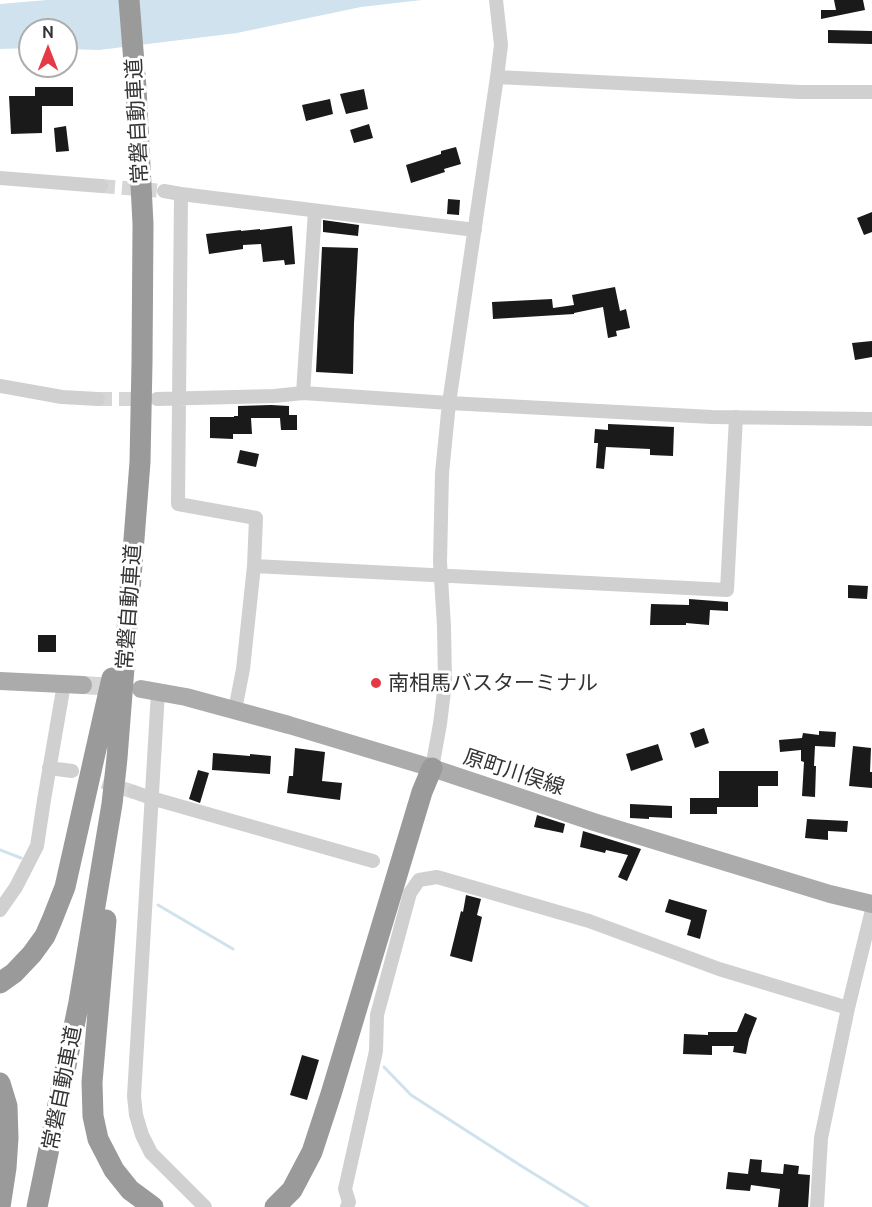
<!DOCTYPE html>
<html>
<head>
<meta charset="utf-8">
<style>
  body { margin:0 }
  #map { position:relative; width:872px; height:1207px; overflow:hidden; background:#fff; font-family:Ubuntu,sans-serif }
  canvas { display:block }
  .north { position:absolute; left:18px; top:18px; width:60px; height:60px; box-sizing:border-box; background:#fff; border:2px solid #adadad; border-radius:50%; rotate:0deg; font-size:16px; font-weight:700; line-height:24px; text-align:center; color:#333 }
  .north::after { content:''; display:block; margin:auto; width:21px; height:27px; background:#e63946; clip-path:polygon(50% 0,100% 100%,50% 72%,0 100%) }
</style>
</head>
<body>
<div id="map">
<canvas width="872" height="1207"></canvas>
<div class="north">N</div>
</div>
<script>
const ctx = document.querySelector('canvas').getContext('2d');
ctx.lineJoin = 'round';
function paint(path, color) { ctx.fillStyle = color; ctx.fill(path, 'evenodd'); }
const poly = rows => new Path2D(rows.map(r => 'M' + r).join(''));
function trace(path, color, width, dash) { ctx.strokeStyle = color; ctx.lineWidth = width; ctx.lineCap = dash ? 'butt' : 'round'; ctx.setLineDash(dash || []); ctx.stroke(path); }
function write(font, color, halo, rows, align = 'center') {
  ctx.font = font + ' Ubuntu,"Noto Sans JP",sans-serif'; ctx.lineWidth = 6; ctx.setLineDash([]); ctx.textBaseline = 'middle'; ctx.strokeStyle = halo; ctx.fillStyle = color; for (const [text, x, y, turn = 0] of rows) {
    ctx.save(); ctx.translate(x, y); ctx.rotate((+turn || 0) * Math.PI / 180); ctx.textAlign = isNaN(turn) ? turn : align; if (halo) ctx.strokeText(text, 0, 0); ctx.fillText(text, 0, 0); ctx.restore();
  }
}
const water = poly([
  [47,0,422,0,361,7,237,33,99,50,66,49,66,30,30,30,30,48,0,49,0,4]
]);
const stream = poly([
  [0,850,21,858],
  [158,905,233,949],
  [384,1067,411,1095,523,1167,588,1207]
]);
const building = poly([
  [834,0,863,0,865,10,821,19,821,10,836,10],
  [828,30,872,31,872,44,828,43],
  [35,87,73,87,73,106,42,106,42,133,11,134,9,96,35,96],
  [364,89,368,109,346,114,340,94],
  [330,99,333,114,306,121,302,105],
  [369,124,373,138,354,143,350,130],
  [66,126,69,151,56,152,54,128],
  [456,147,461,164,444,169,445,172,411,183,406,165,441,154,441,151],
  [448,199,460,200,459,215,447,214],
  [872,212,872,232,864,235,857,218],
  [323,220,359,225,358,236,323,232],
  [292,226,295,264,285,265,284,260,263,262,261,244,243,245,243,249,209,254,206,234,241,230,241,231,260,229,260,230],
  [322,247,358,248,354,323,353,374,316,372],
  [615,287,620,311,626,309,630,328,616,331,617,336,608,338,603,307,574,313,574,314,493,319,492,302,552,299,553,308,574,305,572,295],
  [872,341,872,357,855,360,852,343],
  [271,405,289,406,289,415,297,415,297,430,281,430,280,418,251,418,252,434,233,434,233,439,210,438,210,417,234,417,234,416,238,416,238,406],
  [608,424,674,427,673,456,650,455,650,449,606,447,604,469,596,468,598,443,594,443,595,429,608,430],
  [240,450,259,454,256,467,237,463],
  [848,585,868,586,867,599,848,598],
  [689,599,728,602,728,611,710,610,709,625,686,623,686,625,650,625,651,604,689,605],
  [38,635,56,635,56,652,38,652],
  [704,728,709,743,695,748,690,733],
  [819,731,836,732,835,747,815,746,814,766,816,766,815,797,802,796,804,762,801,761,801,750,780,752,779,740,802,738,803,733,819,735],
  [658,744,663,760,631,771,626,754],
  [853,746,871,748,870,772,872,772,872,788,849,786],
  [295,748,325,752,322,781,342,783,340,800,287,793,289,776,293,776],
  [213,753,250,756,250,754,271,756,270,774,212,770],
  [198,770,209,773,200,803,189,799],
  [719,771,778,771,778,786,758,786,758,807,717,807,717,814,690,814,690,798,719,798],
  [630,804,672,806,672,818,649,817,649,819,630,818],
  [537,815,565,824,563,833,534,827],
  [807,819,848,821,847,832,828,831,828,840,805,838],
  [583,831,641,849,627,881,618,877,628,855,606,850,605,853,580,847],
  [466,895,481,899,477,915,482,917,472,962,450,956,461,911,463,912],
  [669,899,707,910,700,939,687,935,691,920,665,912],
  [745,1013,757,1018,749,1039,746,1054,733,1052,734,1046,712,1046,712,1055,683,1054,684,1034,708,1035,708,1032,737,1032],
  [302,1055,319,1060,307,1100,290,1095],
  [750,1159,762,1160,761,1172,783,1174,784,1164,799,1166,798,1174,810,1175,808,1207,778,1207,780,1189,751,1185,750,1191,726,1189,728,1172,748,1174]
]);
const minorTunnel = poly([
  [101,186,164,191],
  [98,399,150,399],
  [83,775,134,792]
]);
const majorTunnel = poly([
  [83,685,124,688]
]);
const minor = poly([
  [497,77,800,92,872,92],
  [0,178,101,186],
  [164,191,181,194,475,230],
  [181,194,178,504,256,518,254,566,243,669,235,710],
  [0,386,62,397,98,399],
  [303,393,315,211],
  [157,399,274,396,303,393,449,403,712,417,872,419],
  [254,566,727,590,736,417],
  [158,692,134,1096,136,1115,142,1135,151,1153,205,1207],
  [49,768,72,771],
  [432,768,440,724,445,683,444,626,440,562,442,473,449,403,497,77,501,45,496,0],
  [134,792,151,798,373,861],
  [0,910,16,887,37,846,44,800,64,684],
  [347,1207,349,1202,345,1189,376,1051,377,1015,410,893,419,880,437,877,589,921,719,969,848,1008],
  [817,1207,821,1138,848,1008,872,910]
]);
const major = poly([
  [0,681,83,685],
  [141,689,186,697,289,725,432,768,594,822,830,894,872,904]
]);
const highway = poly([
  [106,920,92,1082,93,1116,98,1139,114,1170,130,1190,153,1207],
  [0,983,14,973,32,954,45,936,52,920,65,887,112,678],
  [0,1083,7,1106,8,1138,6,1168,0,1207],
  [37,1207,79,1002,112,804,117,758,140,462,142,363,143,224,136,88,129,0],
  [275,1207,292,1190,312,1152,331,1094,422,792,432,768]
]);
const markers = [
  [376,683,6,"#e63946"]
];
const streetNames = [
  ["常磐自動車道",137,121,-93],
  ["常磐自動車道",129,607,-86],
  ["原町川俣線",514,772,18],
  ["常磐自動車道",62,1088,-79]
];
const poiNames = [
  ["南相馬バスターミナル",388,683]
];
paint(water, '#cfe2ee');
trace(stream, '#cfe2ee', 3);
paint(building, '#1a1a1a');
trace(minorTunnel, '#d6d6d6', 14, [14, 7]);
trace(majorTunnel, '#d6d6d6', 18, [18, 9]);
trace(minor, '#d0d0d0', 14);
trace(major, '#ababab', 18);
trace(highway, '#9a9a9a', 21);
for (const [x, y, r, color] of markers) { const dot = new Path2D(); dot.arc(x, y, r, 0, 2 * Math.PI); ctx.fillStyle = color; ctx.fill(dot); trace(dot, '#fff', 2); }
write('21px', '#333', '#fff', streetNames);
write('21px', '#333', '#fff', poiNames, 'left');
</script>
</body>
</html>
